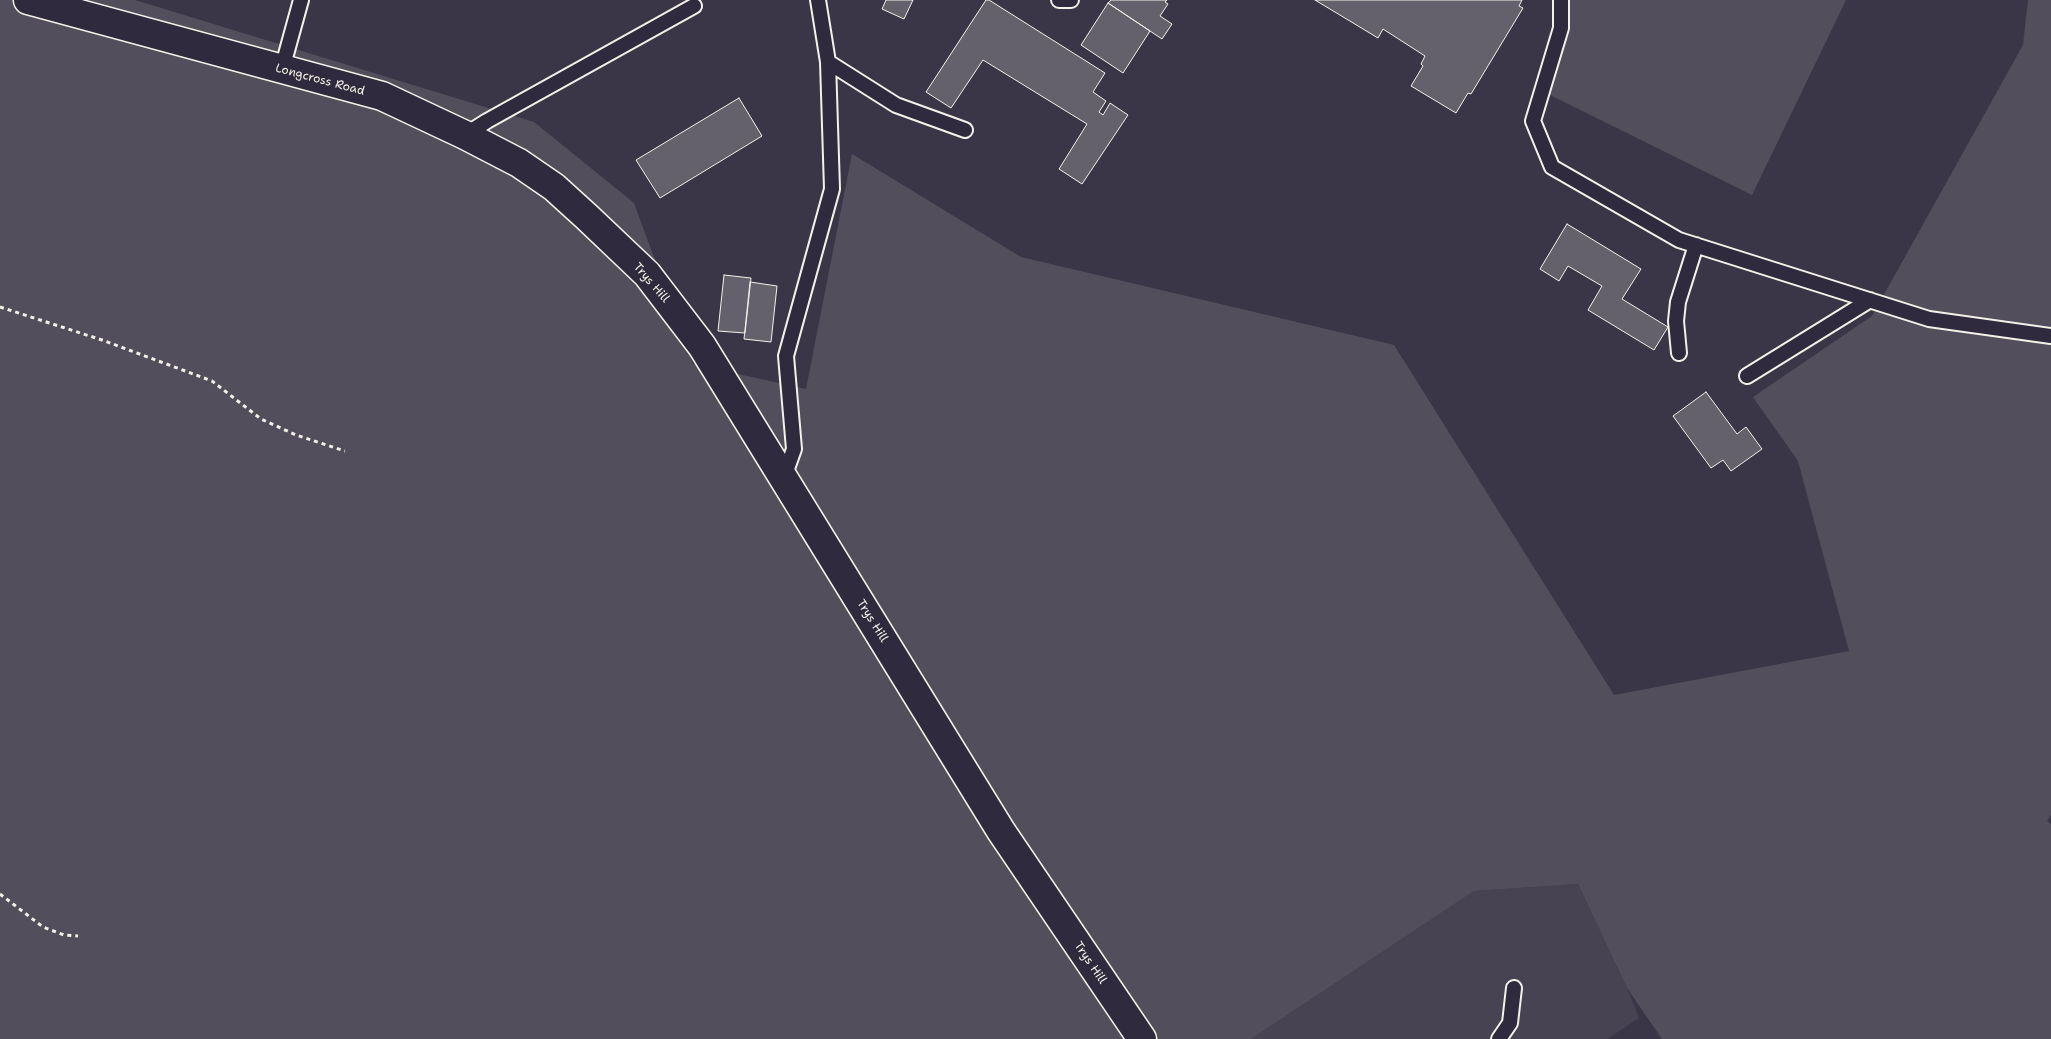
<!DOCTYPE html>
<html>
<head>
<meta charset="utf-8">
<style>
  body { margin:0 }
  canvas { display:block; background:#3b3647 }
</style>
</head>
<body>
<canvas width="2051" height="1039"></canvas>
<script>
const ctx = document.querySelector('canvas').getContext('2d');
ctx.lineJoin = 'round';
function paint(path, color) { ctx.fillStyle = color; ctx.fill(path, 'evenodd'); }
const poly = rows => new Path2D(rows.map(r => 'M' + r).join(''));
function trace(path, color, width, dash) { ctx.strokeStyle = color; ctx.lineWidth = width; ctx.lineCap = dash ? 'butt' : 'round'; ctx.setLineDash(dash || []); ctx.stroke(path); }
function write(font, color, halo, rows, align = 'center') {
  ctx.font = font + ' "Shantell Sans",sans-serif'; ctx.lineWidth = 4.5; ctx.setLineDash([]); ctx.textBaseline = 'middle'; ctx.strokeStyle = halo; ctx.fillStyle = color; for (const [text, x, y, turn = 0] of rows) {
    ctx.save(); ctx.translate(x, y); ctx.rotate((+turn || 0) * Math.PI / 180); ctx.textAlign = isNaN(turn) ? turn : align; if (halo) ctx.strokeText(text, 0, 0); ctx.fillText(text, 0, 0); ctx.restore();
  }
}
const built = poly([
  [1578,884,1627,988,1639,1018,1607,1039,1251,1039,1474,891]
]);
const green = poly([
  [0,0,135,0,534,122,634,203,693,364,806,389,852,154,1021,257,1394,345,1614,695,1849,651,1798,461,1753,397,1872,316,2023,45,2028,0,2051,0,2051,815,2047,821,2051,824,2051,1039,1662,1039,1627,988,1578,884,1474,891,1251,1039,0,1039],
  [1561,0,1846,0,1752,195,1542,91]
]);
const building = poly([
  [886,0,913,0,904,19,882,9,886,0],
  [986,0,989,0,1105,73,1093,92,1106,101,1099,112,1103,115,1110,103,1128,115,1082,184,1059,169,1087,124,983,60,951,108,926,92,986,0],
  [1111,0,1167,0,1165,2,1168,4,1160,16,1172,24,1162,39,1108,3,1111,0],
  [1315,0,1522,0,1519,6,1523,8,1471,94,1468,93,1456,113,1411,86,1423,66,1421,64,1425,56,1383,29,1378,38,1315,0],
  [1108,3,1150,31,1123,73,1081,45,1108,3],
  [739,98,762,136,660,198,636,160,739,98],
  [1567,224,1641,269,1622,299,1668,327,1654,350,1588,310,1602,286,1568,266,1559,281,1540,269,1567,224],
  [724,275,751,278,745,333,718,331,724,275],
  [750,282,777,286,771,342,744,339,750,282],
  [1706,392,1737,434,1746,427,1762,449,1731,471,1723,460,1711,468,1673,416,1706,392]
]);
const path = poly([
  [0,307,102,340,212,381,261,419,296,435,345,451],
  [0,894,43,927,64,935,78,936]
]);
const lane = poly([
  [1059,0,1071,0],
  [1561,0,1561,28,1533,121,1552,167,1679,240,1929,319,2051,336],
  [828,62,896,105,965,130],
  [282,69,301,0],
  [465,135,487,121,694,6],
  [1679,353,1676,321,1678,302,1696,245],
  [1747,376,1870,300],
  [784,477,794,449,786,356,832,189,828,62,818,0],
  [1499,1039,1510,1023,1514,988]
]);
const secondary = poly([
  [28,0,382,96,465,135,519,163,554,187,587,217,647,274,702,346,1001,831,1142,1039]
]);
const streetNames = [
  ["Longcross Road",320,80,15],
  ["Trys Hill",651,283,49],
  ["Trys Hill",872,621,58],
  ["Trys Hill",1090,963,56]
];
paint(built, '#484352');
paint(green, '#534e5c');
paint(building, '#65616c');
trace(building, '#f4f1e8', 1);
trace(lane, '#f4f1e8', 18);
trace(secondary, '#f4f1e8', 31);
trace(path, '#f4f1e8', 3, [4, 4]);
trace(lane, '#2f2a3d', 14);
trace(secondary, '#2f2a3d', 28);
write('12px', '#f4f1e8', '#2f2a3d', streetNames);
</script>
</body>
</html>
